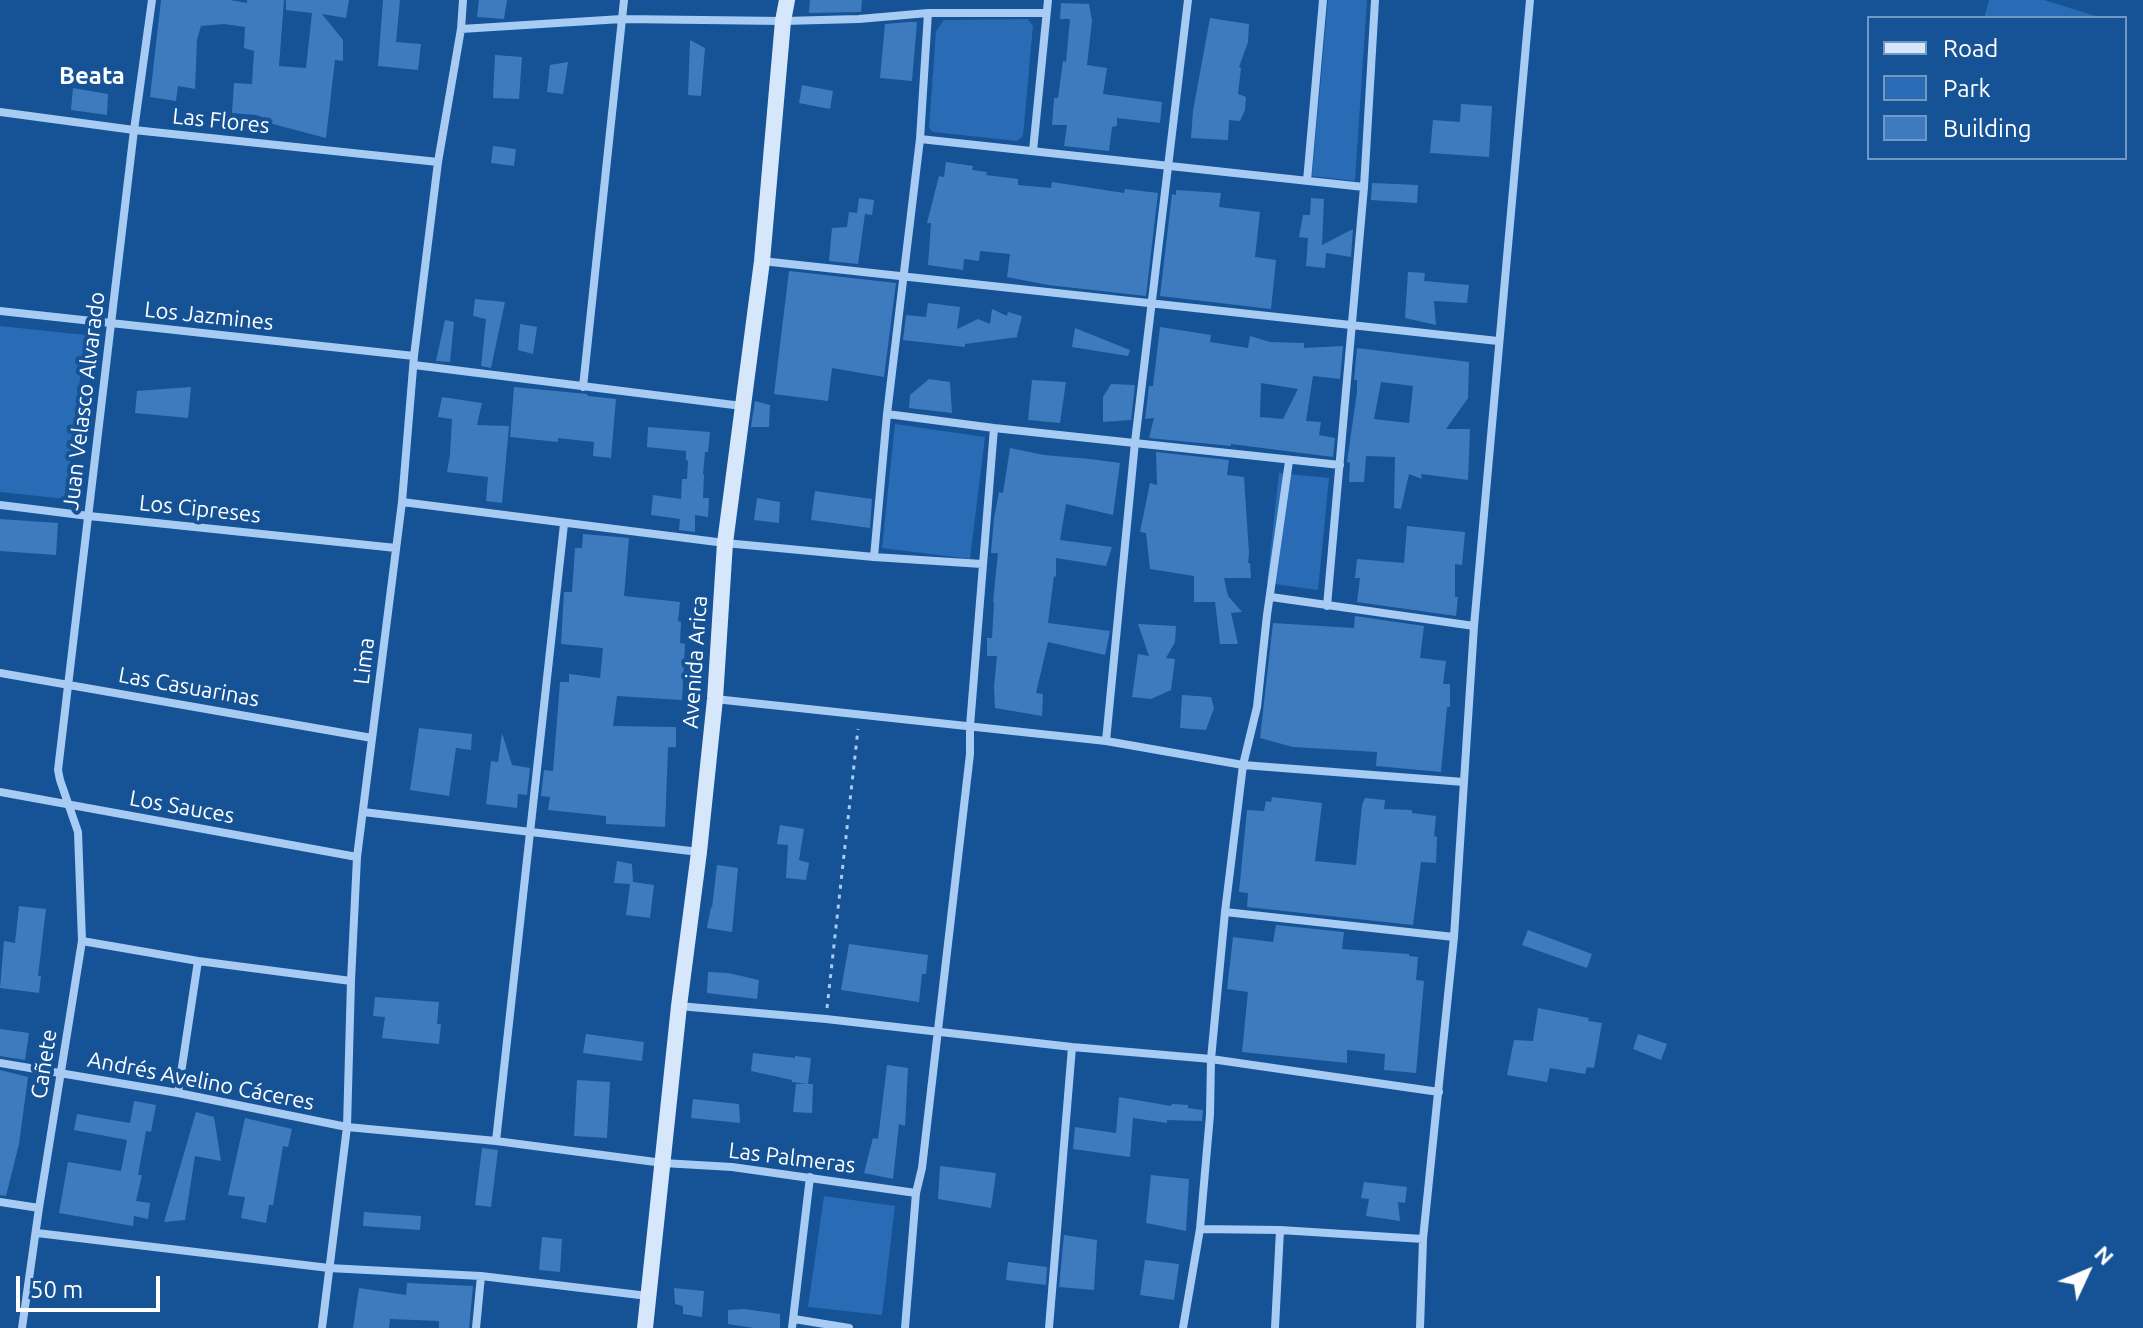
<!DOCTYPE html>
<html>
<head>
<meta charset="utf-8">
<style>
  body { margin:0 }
  #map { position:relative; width:2143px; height:1328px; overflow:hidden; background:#155296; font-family:Ubuntu,sans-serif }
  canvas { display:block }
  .legend { position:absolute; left:1867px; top:16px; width:260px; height:144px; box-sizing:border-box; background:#155296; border:2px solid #7397c0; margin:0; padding:10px 14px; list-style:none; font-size:24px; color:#fff }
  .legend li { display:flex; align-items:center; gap:16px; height:40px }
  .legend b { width:40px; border:2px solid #7397c0 }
  .north { position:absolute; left:2047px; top:1232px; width:80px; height:80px; -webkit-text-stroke:6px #155296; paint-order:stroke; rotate:46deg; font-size:22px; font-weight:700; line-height:32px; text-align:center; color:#fff }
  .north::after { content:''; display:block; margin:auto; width:28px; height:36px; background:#fff; clip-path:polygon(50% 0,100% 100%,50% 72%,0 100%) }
  .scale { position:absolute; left:16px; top:1276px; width:144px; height:36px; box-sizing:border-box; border:4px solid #fff; border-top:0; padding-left:10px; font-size:24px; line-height:28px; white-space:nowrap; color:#fff; -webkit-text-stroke:6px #155296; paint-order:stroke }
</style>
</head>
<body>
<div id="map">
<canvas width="2143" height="1328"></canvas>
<ul class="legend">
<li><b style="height:10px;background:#d6e7fc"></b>Road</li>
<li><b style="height:22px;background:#296cb5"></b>Park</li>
<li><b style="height:22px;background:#3e7bbe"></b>Building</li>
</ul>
<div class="north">N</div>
<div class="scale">50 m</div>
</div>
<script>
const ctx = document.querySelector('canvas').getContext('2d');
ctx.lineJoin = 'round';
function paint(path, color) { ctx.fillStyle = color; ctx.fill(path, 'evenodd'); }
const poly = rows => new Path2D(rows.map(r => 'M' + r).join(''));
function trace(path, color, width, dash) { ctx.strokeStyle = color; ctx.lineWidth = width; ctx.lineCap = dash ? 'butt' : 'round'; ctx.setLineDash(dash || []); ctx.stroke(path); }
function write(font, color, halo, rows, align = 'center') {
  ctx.font = font + ' Ubuntu,sans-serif'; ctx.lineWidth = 8; ctx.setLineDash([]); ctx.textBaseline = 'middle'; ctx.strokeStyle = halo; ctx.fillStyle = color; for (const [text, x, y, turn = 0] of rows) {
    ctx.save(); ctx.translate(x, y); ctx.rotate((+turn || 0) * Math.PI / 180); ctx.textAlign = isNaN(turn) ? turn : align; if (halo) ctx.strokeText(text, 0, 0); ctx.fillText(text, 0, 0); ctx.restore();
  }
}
const green = poly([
  [1328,0,1367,0,1355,181,1312,176],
  [1989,0,2044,0,2102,18,1984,18],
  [1028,19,1033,26,1023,136,1017,141,933,132,929,128,936,31,944,20],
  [0,326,85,335,66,499,0,492],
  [895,424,985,437,970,559,882,548],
  [1279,473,1329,478,1318,590,1267,583],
  [824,1196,895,1206,882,1315,808,1307]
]);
const building = poly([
  [161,0,230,0,247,3,247,0,284,0,279,66,306,68,312,13,286,10,286,0,349,0,346,18,322,14,343,40,343,61,335,60,326,138,269,123,268,119,256,115,232,113,234,83,252,84,254,51,244,48,245,27,224,24,201,26,197,40,195,89,178,86,176,101,150,97],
  [383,0,400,0,396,42,421,44,418,70,378,66],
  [479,0,507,0,504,19,477,17],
  [810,0,862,0,861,12,809,13],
  [1061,3,1089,4,1092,21,1087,65,1107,68,1103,94,1162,102,1160,123,1117,118,1117,126,1112,127,1109,151,1064,146,1067,125,1052,125,1054,98,1058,98,1063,61,1066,62,1070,19,1060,19],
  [1210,18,1249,24,1248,42,1239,67,1241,68,1238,94,1246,97,1245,110,1240,121,1229,120,1228,140,1191,138,1193,111],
  [909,22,917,22,912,81,880,78,885,24],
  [690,40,705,48,701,96,688,95],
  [495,55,522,57,519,99,493,98],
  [568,62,563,94,547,92,550,65],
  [802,85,833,91,830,109,799,103],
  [73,88,108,94,107,115,71,110],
  [1461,104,1492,106,1489,157,1430,153,1433,120,1460,122],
  [493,146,516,149,514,166,491,163],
  [946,162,973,166,972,170,987,172,986,175,1018,179,1018,185,1051,188,1052,182,1124,193,1125,189,1158,193,1146,296,1048,285,1007,277,1010,254,980,251,979,261,964,259,963,270,928,265,931,223,927,223,939,176,944,177],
  [1372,183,1418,185,1417,203,1371,200],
  [1176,190,1221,193,1219,207,1260,212,1255,257,1276,260,1271,309,1160,296,1172,194,1176,195],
  [859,198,874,200,872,215,865,214,858,264,829,261,832,228,847,227,849,212,857,213],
  [1311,198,1324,199,1322,245,1353,229,1351,257,1326,253,1325,268,1306,266,1308,238,1299,237,1303,215,1310,215],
  [789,271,896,283,884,377,832,368,828,401,774,394],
  [1408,272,1425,273,1424,281,1469,285,1467,303,1434,301,1436,325,1405,318],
  [475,299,505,302,491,368,481,366,486,319,473,316],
  [928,303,960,307,957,329,978,319,990,324,992,309,1007,316,1008,312,1022,316,1017,336,1018,337,965,344,965,347,903,340,906,315,926,317],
  [445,320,454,322,450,362,436,361],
  [520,324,537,327,533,354,518,350],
  [1160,327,1211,335,1210,342,1248,348,1250,336,1270,342,1304,343,1304,348,1343,346,1340,379,1313,376,1306,421,1321,422,1319,435,1335,438,1333,457,1231,444,1231,446,1149,438,1154,418,1145,419,1149,386,1153,386],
  [1261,383,1298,389,1283,419,1260,417],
  [1075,328,1130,350,1128,356,1072,347],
  [1357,348,1469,362,1468,398,1446,429,1470,429,1468,480,1421,474,1422,479,1409,474,1401,509,1394,508,1395,457,1366,456,1364,482,1349,482,1350,463,1347,462,1357,392,1357,380,1354,380],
  [1381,382,1413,386,1409,423,1374,419],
  [929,379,950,382,952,413,909,408,910,395],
  [1032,380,1066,382,1060,423,1028,420],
  [1111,384,1135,385,1131,420,1103,422,1103,397],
  [191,387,188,418,135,413,137,391],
  [514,387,587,394,588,396,616,399,611,458,593,456,594,442,558,438,558,442,510,437],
  [442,397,482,403,477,425,509,426,502,503,486,501,488,477,447,472,450,455,452,419,438,417],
  [755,401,770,405,769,427,751,427],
  [648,427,710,432,708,452,705,452,703,474,704,475,703,498,709,498,708,517,695,515,695,532,679,530,680,519,651,515,653,495,681,499,682,479,687,479,688,461,686,460,686,451,647,447],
  [1010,448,1044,455,1090,459,1120,463,1113,515,1066,504,1060,540,1112,547,1106,566,1056,558,1056,577,1054,576,1048,623,1110,631,1105,655,1048,642,1036,693,1043,694,1042,716,995,708,994,687,997,656,987,656,987,638,992,638,994,602,993,602,998,553,991,553,994,518,999,492,1003,493],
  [1156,452,1229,460,1227,475,1244,477,1249,553,1248,563,1250,563,1251,578,1224,578,1228,596,1242,612,1231,613,1238,644,1220,644,1215,602,1194,602,1194,576,1150,569,1146,533,1140,532,1150,483,1157,485],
  [815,491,872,499,870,528,811,520],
  [757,498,780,502,779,523,754,520],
  [0,519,58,523,56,555,0,551],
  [1407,526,1465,532,1462,565,1455,564,1455,597,1458,597,1456,616,1357,602,1360,578,1355,578,1357,559,1404,563],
  [583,534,629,538,624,596,680,602,678,621,681,622,680,643,685,644,682,700,617,696,613,726,676,727,676,747,668,747,665,827,606,824,606,816,548,810,550,797,541,796,544,770,553,771,560,682,569,682,569,674,600,678,603,648,561,644,564,592,572,592,575,548,582,548],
  [1355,616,1424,626,1420,658,1446,661,1443,684,1450,684,1450,707,1447,707,1441,772,1376,766,1377,752,1293,747,1260,738,1273,623,1354,628],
  [1138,624,1176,626,1175,642,1166,658,1175,659,1171,690,1151,699,1132,697,1138,654,1149,656],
  [1182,695,1211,697,1214,708,1206,730,1180,728],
  [419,728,472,734,471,750,456,748,449,796,410,790],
  [502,733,512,765,530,768,527,795,518,794,517,808,486,804,491,761,498,762],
  [1272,797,1322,803,1315,861,1356,865,1362,805,1365,798,1385,800,1384,809,1412,810,1412,813,1436,816,1434,836,1437,837,1436,863,1421,862,1413,925,1247,907,1248,893,1239,892,1247,810,1264,811,1266,801,1271,802],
  [780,825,804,829,799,860,809,863,806,880,786,878,788,845,777,844],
  [617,861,632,864,633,882,654,885,650,918,626,915,630,884,614,883],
  [717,865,738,868,732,932,707,928,711,907,712,908],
  [19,906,46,909,38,976,41,976,39,993,0,988,4,941,15,943],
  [1276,925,1344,932,1342,949,1409,954,1409,956,1418,957,1416,980,1424,981,1416,1073,1384,1070,1385,1054,1347,1050,1347,1063,1242,1052,1248,992,1227,989,1233,937,1273,942],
  [1528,930,1592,954,1587,968,1522,945],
  [849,944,928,955,926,974,922,974,919,1002,841,990],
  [708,972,728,973,759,980,757,999,707,993],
  [375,997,439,1002,437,1024,441,1024,439,1044,382,1038,385,1017,373,1016],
  [1538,1008,1589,1018,1588,1021,1602,1023,1594,1068,1587,1067,1585,1074,1550,1068,1547,1082,1507,1075,1514,1040,1533,1041],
  [0,1029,29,1033,25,1060,0,1056],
  [586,1034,644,1042,642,1061,583,1053],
  [1638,1034,1667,1044,1661,1060,1633,1049],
  [753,1053,795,1058,795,1056,811,1058,808,1084,792,1082,792,1080,751,1071],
  [887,1065,908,1068,905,1126,899,1124,893,1179,864,1173,873,1138,878,1139],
  [0,1070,28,1077,19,1144,6,1196,0,1195],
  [577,1080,610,1082,607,1138,574,1136],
  [796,1084,813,1084,812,1113,793,1112],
  [1119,1097,1171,1106,1172,1104,1188,1105,1188,1108,1203,1110,1202,1121,1167,1120,1167,1123,1133,1118,1130,1157,1073,1149,1075,1127,1116,1133],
  [693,1099,739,1104,740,1123,691,1118],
  [134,1101,156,1105,151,1132,146,1131,138,1175,142,1175,136,1201,150,1203,148,1219,134,1216,133,1226,59,1213,68,1162,121,1171,127,1140,74,1130,77,1114,130,1123],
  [196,1112,214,1117,221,1161,195,1156,185,1220,164,1222],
  [245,1118,292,1129,288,1147,283,1146,273,1205,269,1205,266,1223,241,1218,245,1197,228,1195],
  [482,1148,498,1150,491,1207,475,1205],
  [940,1166,996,1173,991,1208,938,1199],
  [1151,1175,1189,1179,1186,1231,1146,1223],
  [1364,1182,1407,1187,1405,1203,1398,1202,1400,1221,1366,1216,1369,1199,1361,1198],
  [364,1212,421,1216,420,1230,363,1226],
  [1064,1235,1097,1240,1094,1290,1059,1287],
  [542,1237,562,1239,560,1272,539,1270],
  [1145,1260,1179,1264,1174,1300,1140,1295],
  [1008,1262,1047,1267,1046,1285,1006,1280],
  [407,1283,473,1286,469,1328,439,1328,439,1321,390,1319,389,1328,353,1328,359,1288,406,1295],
  [674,1288,704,1291,702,1317,683,1314,683,1306,675,1304],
  [744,1309,780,1314,780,1328,754,1328,728,1324,728,1310]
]);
const path = poly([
  [827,1008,858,729]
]);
const street = poly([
  [461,29,622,19,783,21,859,19,928,13,1045,13],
  [0,112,134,130,438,162],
  [920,139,1364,187],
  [1033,151,1048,0],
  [1307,181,1323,0],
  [762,261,1498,341],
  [0,311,414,356],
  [414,365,742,406],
  [583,387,624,0],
  [887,414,994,428,1340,465],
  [402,502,725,543,874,557,982,564],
  [0,505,89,516,396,548],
  [874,557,887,414,920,139,928,13],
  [1271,597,1474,626],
  [1327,606,1364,187,1375,0],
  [0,673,372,738],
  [715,699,1106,741,1243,765,1464,782],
  [1106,741,1135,442,1188,0],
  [0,792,357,857],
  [363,812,699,852],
  [1225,912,1454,937],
  [82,941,198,961,351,981],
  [679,1006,826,1019,1072,1047,1211,1059,1439,1092],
  [0,1063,178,1093,347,1127,496,1141,663,1163,732,1167,916,1193],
  [178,1093,198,961],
  [496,1141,564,524],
  [0,1202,39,1208],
  [1200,1229,1280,1230,1423,1239],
  [37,1233,329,1268,481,1276,648,1296],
  [794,1319,849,1328],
  [22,1328,39,1208,82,941,78,832,60,780,58,770,134,130,152,0],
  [322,1328,347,1127,351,981,357,857,402,502,414,356,438,162,461,29,463,0],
  [476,1328,481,1276],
  [792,1328,810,1177],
  [905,1328,916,1193,922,1168,970,754,970,726,994,428],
  [1049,1328,1072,1047],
  [1183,1328,1200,1229,1210,1115,1211,1059,1225,912,1243,765,1257,707,1267,615,1289,461],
  [1275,1328,1280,1230],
  [1420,1328,1423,1239,1454,937,1474,626,1530,0]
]);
const secondary = poly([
  [645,1328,679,1006,699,852,715,699,725,543,762,261,783,21,787,0]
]);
const streetNames = [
  ["Las Flores",221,121,6],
  ["Los Jazmines",209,316,6],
  ["Juan Velasco Alvarado",84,401,-83],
  ["Los Cipreses",200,509,6],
  ["Lima",364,661,-83],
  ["Avenida Arica",695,662,-86],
  ["Las Casuarinas",189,687,10],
  ["Los Sauces",182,807,10],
  ["Cañete",44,1064,-81],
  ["Andrés Avelino Cáceres",201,1081,11],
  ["Las Palmeras",792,1158,7]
];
const neighbourhoodNames = [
  ["Beata",92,76]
];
paint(green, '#296cb5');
paint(building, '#3e7bbe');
trace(path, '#a7cbf2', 3, [4, 6]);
trace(street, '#a7cbf2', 8);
trace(secondary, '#d6e7fc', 16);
write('22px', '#fff', '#155296', streetNames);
write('bold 24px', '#fff', '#155296', neighbourhoodNames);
</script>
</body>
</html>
